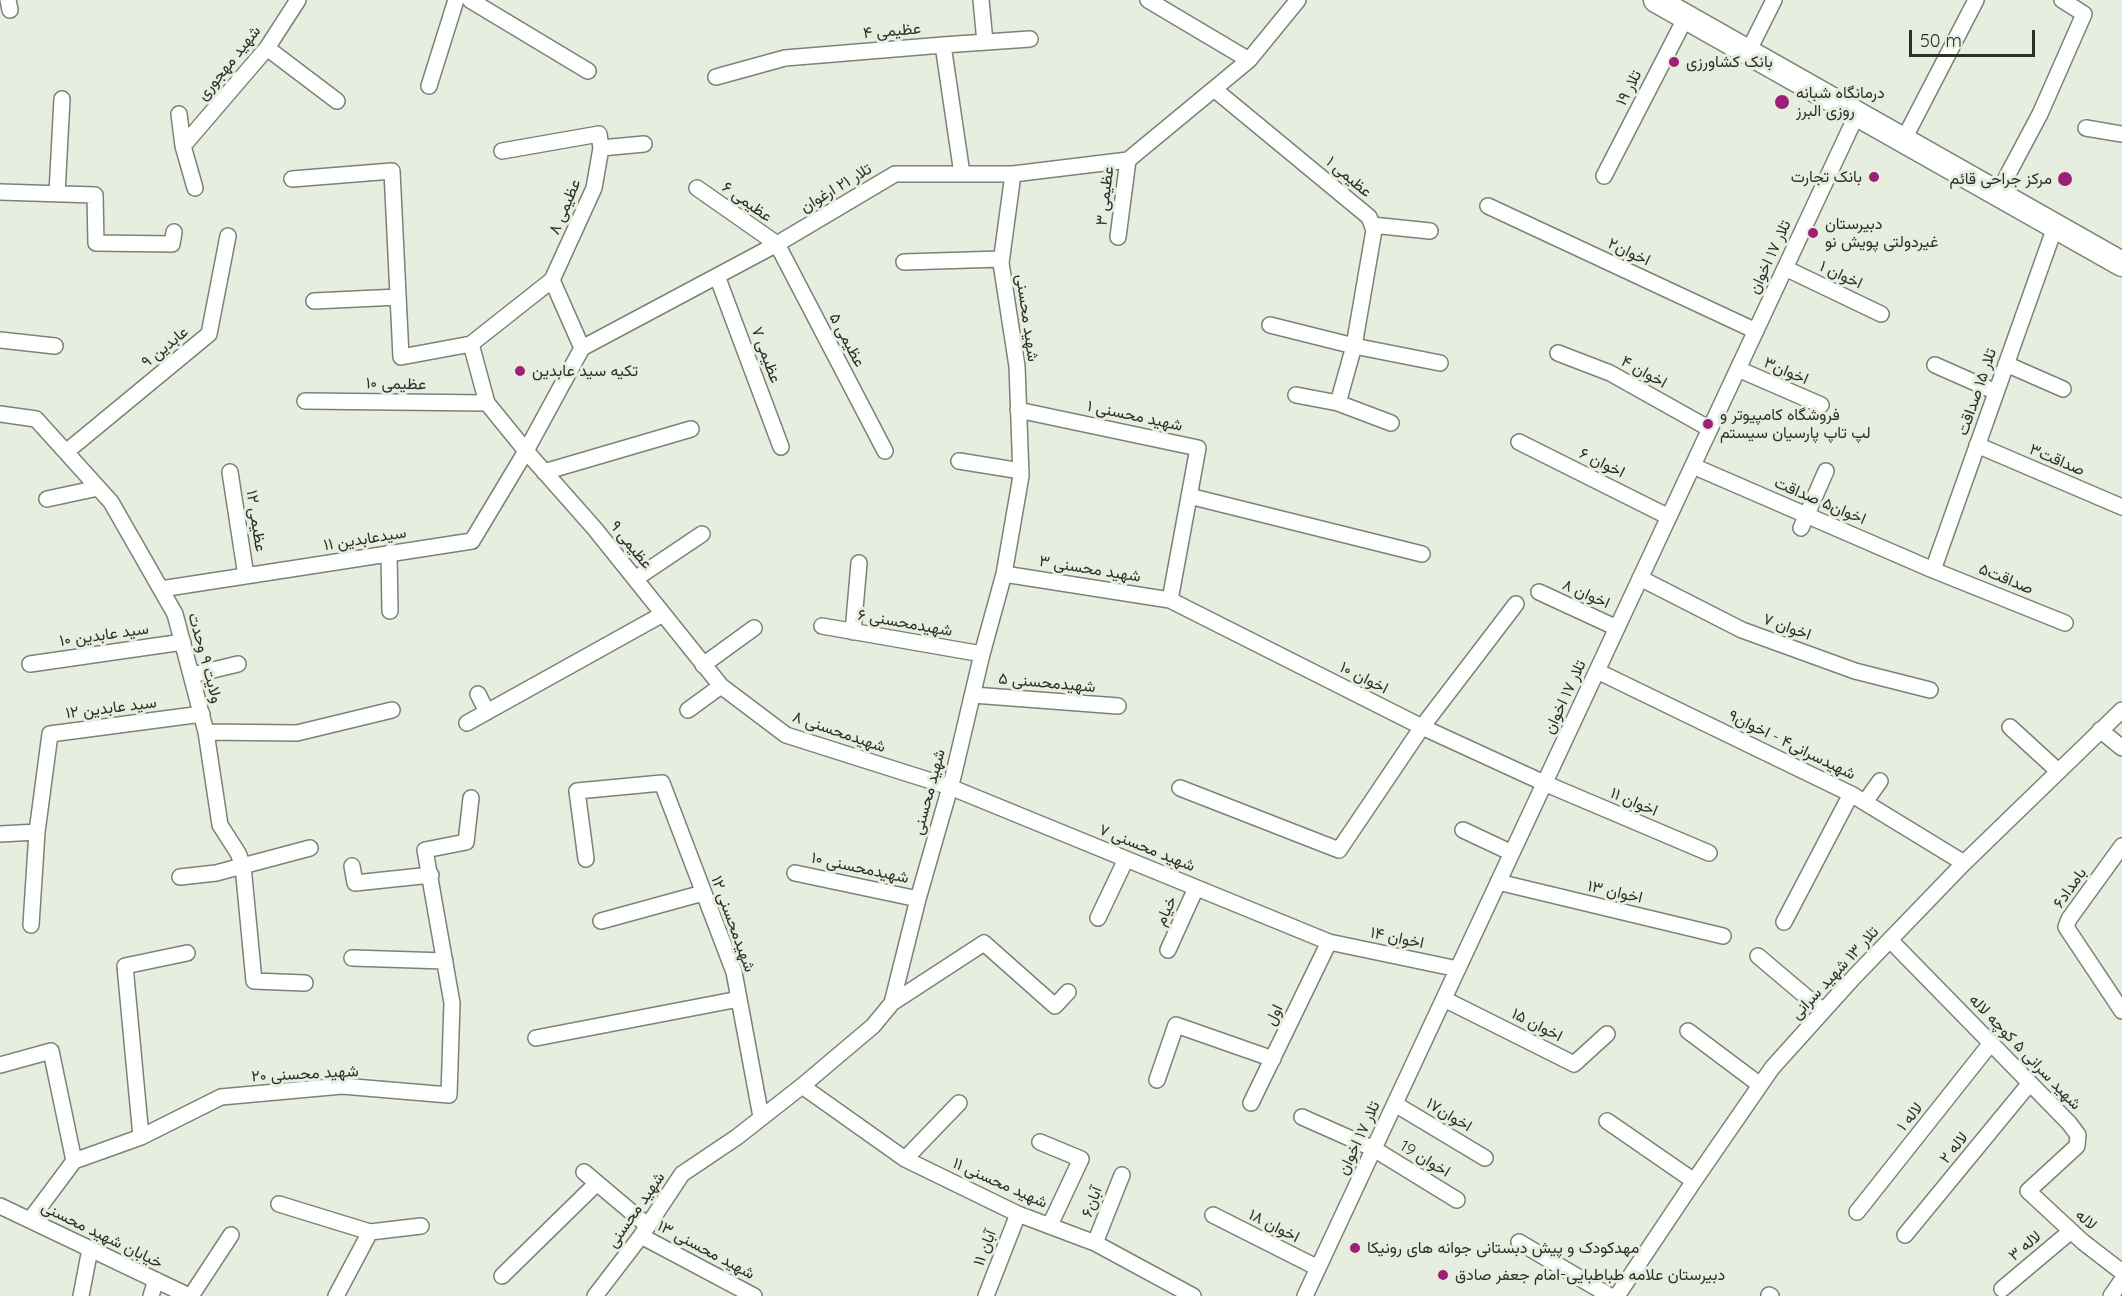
<!DOCTYPE html>
<html>
<head>
<meta charset="utf-8">
<style>
  body { margin:0 }
  #map { position:relative; width:2122px; height:1296px; overflow:hidden; background:#e5eedf; font-family:Quicksand,sans-serif }
  canvas { display:block }
  .scale { position:absolute; left:1909px; top:30px; width:126px; height:27px; box-sizing:border-box; border:3px solid #2c2f2a; border-top:0; padding-left:8px; font-size:18px; line-height:21px; white-space:nowrap; color:#2c2f2a; -webkit-text-stroke:4px #e5eedf; paint-order:stroke }
</style>
</head>
<body>
<div id="map">
<canvas width="2122" height="1296"></canvas>
<div class="scale">50 m</div>
</div>
<script>
const ctx = document.querySelector('canvas').getContext('2d');
ctx.lineJoin = 'round';
const poly = rows => new Path2D(rows.map(r => 'M' + r).join(''));
function trace(path, color, width, dash) { ctx.strokeStyle = color; ctx.lineWidth = width; ctx.lineCap = dash ? 'butt' : 'round'; ctx.setLineDash(dash || []); ctx.stroke(path); }
function write(font, color, halo, rows, align = 'center') {
  ctx.font = font + ' Quicksand,Vazirmatn,sans-serif'; ctx.lineWidth = 6; ctx.setLineDash([]); ctx.textBaseline = 'middle'; ctx.strokeStyle = halo; ctx.fillStyle = color; for (const [text, x, y, turn = 0] of rows) {
    ctx.save(); ctx.translate(x, y); ctx.rotate((+turn || 0) * Math.PI / 180); ctx.textAlign = isNaN(turn) ? turn : align; if (halo) ctx.strokeText(text, 0, 0); ctx.fillText(text, 0, 0); ctx.restore();
  }
}
const minor = poly([
  [8,0,10,10],
  [470,0,588,71],
  [981,0,985,42],
  [1148,0,1249,60],
  [943,45,1030,39],
  [267,48,337,101],
  [1748,52,1774,0],
  [716,77,785,58,943,45,962,174],
  [429,86,456,0],
  [1214,89,1369,217,1374,230,1354,346,1338,403],
  [179,114,183,146,195,188],
  [2086,128,2122,134],
  [1903,141,1976,0],
  [183,146,267,48,298,0],
  [601,148,644,144],
  [502,151,599,134,601,148,594,188,552,280,582,348],
  [1604,176,1686,17],
  [292,179,392,171,401,357,471,344],
  [697,188,777,244,885,451],
  [0,192,95,195,96,243,172,244,174,232],
  [57,193,62,99],
  [1998,193,2040,114,2084,14,2062,0],
  [1488,206,1756,331],
  [1372,225,1430,231],
  [1118,237,1128,160],
  [904,262,1001,259],
  [1785,268,1881,314],
  [717,276,781,447],
  [552,280,471,344,487,403,526,451,595,529,721,686,786,735,950,787,1329,942,1458,969],
  [314,301,398,297],
  [1270,325,1354,346,1440,363],
  [0,340,55,346],
  [1558,353,1610,373,1710,429],
  [2006,364,2063,389],
  [1935,365,1996,392],
  [1738,369,1821,405],
  [1296,395,1338,403,1391,423],
  [305,401,487,403],
  [1018,410,1198,448,1170,600],
  [0,414,36,419,111,502,175,614,206,732,220,825,238,853,243,866,254,981,305,983],
  [1519,442,1669,517],
  [1977,445,2122,507],
  [66,452,209,334,228,236],
  [959,461,1021,471],
  [1693,466,1933,570,2065,623],
  [230,472,246,576],
  [544,472,691,429],
  [1189,496,1422,554],
  [47,499,98,488],
  [1801,528,1826,471],
  [389,553,390,611],
  [1933,570,2055,227],
  [1004,574,1170,600,1422,727,1544,783,1709,853],
  [1640,578,1742,630,1855,671,1930,690],
  [635,579,702,534],
  [161,589,472,541,526,451,582,348,777,244,895,174,1013,174,1128,160,1249,60,1298,0],
  [1539,592,1617,628],
  [822,626,982,654],
  [853,632,859,563],
  [30,664,183,642],
  [703,665,754,628],
  [1597,671,1851,794,1964,863],
  [192,675,238,664],
  [478,694,487,712],
  [973,695,1118,706],
  [688,710,721,686],
  [467,723,663,614],
  [2010,727,2058,771],
  [2100,730,2122,748],
  [206,732,297,733,392,710],
  [1180,788,1339,850,1422,727,1516,604],
  [1865,802,1880,781],
  [1463,830,1512,853],
  [0,834,37,832],
  [2122,846,2069,919,2066,927,2122,1011],
  [586,859,577,791,662,783,734,972,761,1117],
  [352,866,355,883,431,875],
  [795,873,918,899],
  [180,877,216,873,310,848],
  [1498,882,1723,936],
  [1098,918,1126,859],
  [601,921,703,893],
  [1784,922,1851,794],
  [31,925,37,832,50,734,202,714],
  [1890,940,2069,1123,2078,1135,2077,1146,2028,1191,2083,1242,2122,1272],
  [1168,950,1196,888],
  [1758,956,1823,1011],
  [352,958,445,961],
  [1444,999,1574,1064,1607,1034],
  [892,1003,984,943,1055,1006,1068,992],
  [1688,1031,1760,1085],
  [536,1038,739,999],
  [0,1065,51,1051,74,1161],
  [1157,1080,1176,1025,1273,1059],
  [802,1086,905,1159,1018,1214,1095,1243,1193,1296],
  [1251,1103,1329,942],
  [1395,1104,1485,1158],
  [1302,1117,1374,1149,1457,1200],
  [1607,1121,1694,1181],
  [141,1137,125,966,187,953],
  [1040,1142,1081,1159,1050,1225],
  [905,1159,959,1103],
  [584,1172,648,1226],
  [279,1204,370,1232,421,1226],
  [0,1206,189,1296],
  [1857,1212,1991,1043],
  [1213,1215,1318,1268],
  [30,1220,74,1161,141,1137,221,1097,342,1086,449,1095,452,1003,425,850,466,842,471,798],
  [1905,1235,2030,1083],
  [641,1236,754,1296],
  [1519,1242,1610,1296],
  [1095,1243,1122,1175],
  [502,1276,597,1183],
  [2002,1289,2071,1231],
  [1769,1295,1771,1296],
  [81,1296,90,1249],
  [151,1296,156,1280],
  [191,1296,231,1235],
  [336,1296,370,1232],
  [595,1296,641,1236,682,1174,737,1137,802,1086,873,1026,892,1003,918,899,953,777,982,654,1004,574,1021,476,1017,366,1001,263,1013,174],
  [986,1296,1018,1214],
  [1305,1296,1857,114],
  [1617,1296,1694,1181,1772,1068,1854,977,1964,863,2122,710],
  [2111,1296,2122,1280]
]);
const primary = poly([
  [1656,0,2122,264]
]);
const markers = [
  [1674,62,6,"#9e2075"],
  [1782,102,8,"#9e2075"],
  [1874,177,6,"#9e2075"],
  [2065,179,8,"#9e2075"],
  [1813,233,6,"#9e2075"],
  [520,371,6,"#9e2075"],
  [1708,424,6,"#9e2075"],
  [1355,1248,6,"#9e2075"],
  [1443,1275,6,"#9e2075"]
];
const streetNames = [
  ["عظیمی ۴",892,31,-5],
  ["شهید مهجوری",229,63,-51],
  ["تلار ۱۹",1629,88,-63],
  ["عظیمی ۱",1349,177,40],
  ["تلار ۲۱ ارغوان",836,188,-31],
  ["عظیمی ۳",1105,196,-83],
  ["عظیمی ۶",747,202,35],
  ["عظیمی ۸",565,207,-67],
  ["اخوان۲",1629,252,25],
  ["تلار ۱۷ اخوان",1770,257,-65],
  ["اخوان ۱",1841,275,25],
  ["شهید محسنی",1027,318,82],
  ["عظیمی ۵",847,340,62],
  ["عابدین ۹",165,347,-39],
  ["عظیمی ۷",766,355,70],
  ["اخوان۳",1786,371,23],
  ["اخوان ۴",1644,372,29],
  ["عظیمی ۱۰",396,384,1],
  ["تلار ۱۵ صداقت",1977,392,-71],
  ["شهید محسنی ۱",1135,416,12],
  ["صداقت۳",2057,460,23],
  ["اخوان ۶",1602,463,26],
  ["اخوان۵ صداقت",1820,501,23],
  ["عظیمی ۱۲",256,521,81],
  ["سیدعابدین ۱۱",365,539,-9],
  ["عظیمی ۹",631,545,51],
  ["شهید محسنی ۳",1090,569,9],
  ["صداقت۵",2006,579,22],
  ["اخوان ۸",1586,594,24],
  ["شهیدمحسنی ۶",905,623,10],
  ["اخوان ۷",1787,627,20],
  ["سید عابدین ۱۰",104,635,-8],
  ["ولایت ۹ وحدت",205,658,75],
  ["اخوان ۱۰",1364,678,27],
  ["شهیدمحسنی ۵",1047,683,5],
  ["تلار ۱۷ اخوان",1565,697,-65],
  ["سید عابدین ۱۲",111,708,-7],
  ["شهیدمحسنی ۸",839,732,19],
  ["شهیدسرانی۴ - اخوان۹",1792,745,26],
  ["شهید محسنی",929,792,-75],
  ["اخوان ۱۱",1634,802,23],
  ["شهید محسنی ۷",1147,848,22],
  ["شهیدمحسنی ۱۰",860,868,12],
  ["بامداد۶",2070,888,-55],
  ["اخوان ۱۳",1615,892,13],
  ["خیام",1166,911,-65],
  ["شهیدمحسنی ۱۲",733,924,70],
  ["اخوان ۱۴",1397,938,12],
  ["تلار ۱۳ شهید سرانی",1835,973,-47],
  ["اول",1274,1015,-64],
  ["اخوان ۱۵",1537,1025,27],
  ["شهید سرانی ۵ کوچه لاله",2025,1052,46],
  ["شهید محسنی ۲۰",305,1074,-3],
  ["اخوان۱۷",1449,1115,31],
  ["لاله ۱",1910,1117,-51],
  ["تلار ۱۷ اخوان",1359,1138,-65],
  ["لاله ۲",1954,1148,-51],
  ["اخوان 19",1425,1159,31],
  ["شهید محسنی ۱۱",1000,1183,24],
  ["آبان۶",1092,1202,-69],
  ["شهید محسنی",636,1210,-55],
  ["لاله",2086,1220,42],
  ["اخوان ۱۸",1274,1226,27],
  ["خیابان شهید محسنی",102,1235,26],
  ["لاله ۳",2025,1246,-40],
  ["آبان ۱۱",985,1248,-69],
  ["شهید محسنی ۱۳",706,1250,28]
];
const poiNames = [
  ["بانک کشاورزی",1686,62],
  ["درمانگاه شبانه",1796,93],
  ["روزی البرز",1796,111],
  ["بانک تجارت",1862,177,"right"],
  ["مرکز جراحی قائم",2052,179,"right"],
  ["دبیرستان",1825,224],
  ["غیردولتی پویش نو",1825,242],
  ["تکیه سید عابدین",532,371],
  ["فروشگاه کامپیوتر و",1720,415],
  ["لپ تاپ پارسیان سیستم",1720,433],
  ["مهدکودک و پیش دبستانی جوانه های رونیکا",1367,1248],
  ["دبیرستان علامه طباطبایی-امام جعفر صادق",1455,1275]
];
trace(minor, '#7a8375', 18);
trace(primary, '#7a8375', 27);
trace(minor, '#fff', 15);
trace(primary, '#fff', 24);
for (const [x, y, r, color] of markers) { const dot = new Path2D(); dot.arc(x, y, r, 0, 2 * Math.PI); ctx.fillStyle = color; ctx.fill(dot); trace(dot, '#e5eedf', 2); }
write('16px', '#2c2f2a', '#e5eedf', streetNames);
write('16px', '#2c2f2a', '#e5eedf', poiNames, 'left');
</script>
</body>
</html>
